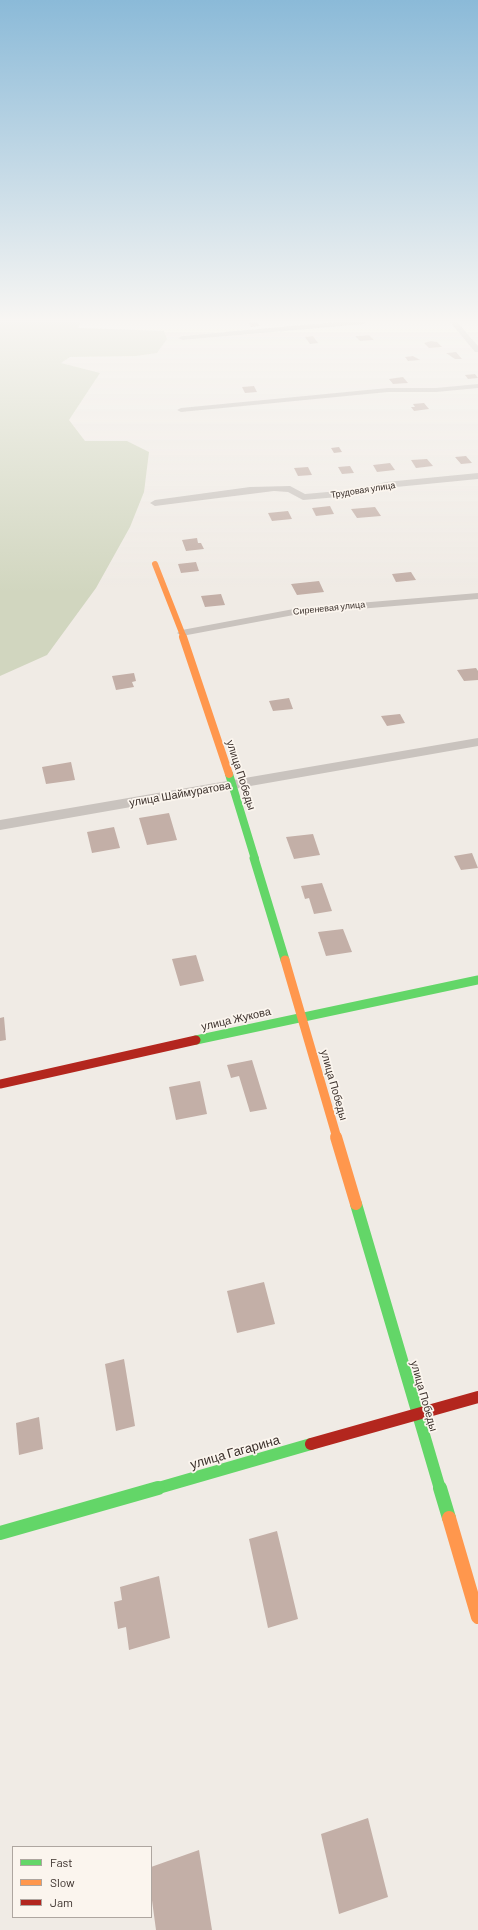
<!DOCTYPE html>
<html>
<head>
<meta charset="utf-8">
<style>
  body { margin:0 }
  #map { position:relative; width:478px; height:1930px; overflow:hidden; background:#f0ebe5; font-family:Barlow,sans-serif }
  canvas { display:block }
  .legend { position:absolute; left:12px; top:1846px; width:140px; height:72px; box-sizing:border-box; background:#fbf5ee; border:1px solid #aea6a0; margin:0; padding:5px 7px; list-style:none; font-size:12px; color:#3b302b }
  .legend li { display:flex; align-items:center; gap:8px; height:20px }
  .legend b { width:20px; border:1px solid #aea6a0 }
</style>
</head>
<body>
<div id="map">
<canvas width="478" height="1930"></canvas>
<ul class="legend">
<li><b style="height:5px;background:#63d668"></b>Fast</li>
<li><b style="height:5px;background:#ff974d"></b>Slow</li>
<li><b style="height:5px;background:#b3261e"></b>Jam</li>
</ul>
</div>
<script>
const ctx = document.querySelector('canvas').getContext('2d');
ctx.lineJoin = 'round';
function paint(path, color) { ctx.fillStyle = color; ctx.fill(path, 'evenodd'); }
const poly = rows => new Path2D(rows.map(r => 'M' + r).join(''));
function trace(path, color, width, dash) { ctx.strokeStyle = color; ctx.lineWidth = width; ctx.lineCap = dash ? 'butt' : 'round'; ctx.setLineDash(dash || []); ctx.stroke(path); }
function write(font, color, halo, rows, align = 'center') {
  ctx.font = font + ' Barlow,sans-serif'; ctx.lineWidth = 3.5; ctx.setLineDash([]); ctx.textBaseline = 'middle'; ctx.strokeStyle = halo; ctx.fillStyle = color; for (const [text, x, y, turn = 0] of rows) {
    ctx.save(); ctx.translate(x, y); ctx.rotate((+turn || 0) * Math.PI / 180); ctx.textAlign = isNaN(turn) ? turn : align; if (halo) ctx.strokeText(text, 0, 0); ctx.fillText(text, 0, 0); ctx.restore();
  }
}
const green = poly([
  [0,322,81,322,78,328,164,331,167,339,157,353,136,356,70,357,61,363,100,373,69,420,85,441,127,441,149,452,144,492,130,527,96,588,47,655,0,676]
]);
const building = poly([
  [248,322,257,322,260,326,251,327],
  [369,335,374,340,360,341,355,336],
  [313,336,318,343,310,344,305,337],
  [431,341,437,342,442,347,429,348,424,343],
  [456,352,462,359,455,359,446,353],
  [413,356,420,360,408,361,405,357],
  [475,374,478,378,468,379,465,375],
  [403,377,408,383,393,384,389,379],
  [254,386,257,392,245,393,242,387],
  [424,403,429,409,414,411,411,407,415,407,413,404],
  [339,447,342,452,334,453,331,448],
  [466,456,472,463,461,464,455,457],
  [427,459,433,466,416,468,411,460],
  [390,463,395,470,377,472,373,465],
  [350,466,354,473,342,474,338,467],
  [308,467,312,475,298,476,294,468],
  [330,506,334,514,316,516,312,508],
  [375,507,381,516,357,518,351,509],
  [288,511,292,519,272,521,268,513],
  [197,538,198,543,201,543,204,549,186,551,182,540],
  [196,562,199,571,181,573,178,564],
  [411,572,416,580,396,582,392,574],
  [319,581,324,592,297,595,291,584],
  [221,594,225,605,205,607,201,596],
  [476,668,478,671,478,680,464,681,457,670],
  [134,673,136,681,132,682,134,687,116,690,112,676],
  [289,698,293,709,273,711,269,701],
  [400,714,405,723,387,726,381,716],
  [71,762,75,780,46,784,42,767],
  [169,813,177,840,147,845,139,818],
  [114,827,120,848,92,853,87,832],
  [313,834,320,855,294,859,286,837],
  [472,853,478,868,461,870,454,856],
  [322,883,332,911,314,914,309,898,305,899,301,886],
  [343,929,352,952,326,956,318,932],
  [196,955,204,981,180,986,172,959],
  [4,1017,6,1040,0,1041,0,1018],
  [252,1060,267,1109,250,1112,239,1076,231,1078,227,1065],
  [200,1081,207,1114,176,1120,169,1087],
  [264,1282,275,1324,237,1333,227,1291],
  [124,1359,135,1426,116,1431,105,1364],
  [39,1417,43,1449,19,1455,16,1423],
  [277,1531,298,1619,268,1628,249,1539],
  [159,1576,170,1638,129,1650,126,1627,118,1629,114,1602,122,1600,120,1587],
  [368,1818,388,1897,339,1914,321,1834],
  [199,1850,212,1930,156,1930,151,1893,151,1867]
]);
const street = poly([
  [336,322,366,322,363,324,182,340,178,338,182,336,336,322],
  [450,322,457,322,478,346,478,352,475,352,450,322],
  [478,384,478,388,436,392,388,392,181,412,177,410,181,408,388,388,436,388,478,384],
  [478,473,478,479,386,488,350,496,303,500,288,492,274,491,155,506,150,503,155,500,250,487,290,486,305,494,350,490,386,482,478,473],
  [478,593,478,599,299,614,182,636,177,633,182,630,299,608,478,593],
  [478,738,478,746,0,830,0,820,478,738]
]);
const fastFar3 = poly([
  [229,774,255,859]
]);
const fastFar2 = poly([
  [254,858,285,960],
  [196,1040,478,980]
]);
const fastFar1 = poly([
  [356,1204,440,1489],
  [155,1489,311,1444]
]);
const fast = poly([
  [440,1488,449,1518],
  [0,1533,158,1488]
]);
const slowFar4 = poly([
  [155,564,184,638]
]);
const slowFar3 = poly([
  [183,637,229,774]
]);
const slowFar2 = poly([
  [285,960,337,1138]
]);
const slowFar1 = poly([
  [336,1137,356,1204]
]);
const slow = poly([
  [449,1518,478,1617]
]);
const jamFar1 = poly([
  [0,1084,196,1040]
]);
const jam = poly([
  [311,1444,478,1397]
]);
const farStreetnames = [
  ["Трудовая улица",363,490,-9],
  ["Сиреневая улица",329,608,-6]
];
const streetNames = [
  ["улица Победы",241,775,72],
  ["улица Шаймуратова",180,794,-10],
  ["улица Жукова",236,1019,-13],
  ["улица Победы",334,1085,74],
  ["улица Победы",424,1396,74]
];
const nearStreetnames = [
  ["улица Гагарина",235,1452,-16]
];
paint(green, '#d1d6bf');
paint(building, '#c3afa7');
paint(street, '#c9c3be');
trace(fastFar3, '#63d668', 8);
trace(fastFar2, '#63d668', 9);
trace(fastFar1, '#63d668', 12);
trace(fast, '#63d668', 14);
trace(slowFar4, '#ff974d', 6);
trace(slowFar3, '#ff974d', 8);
trace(slowFar2, '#ff974d', 9);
trace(slowFar1, '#ff974d', 12);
trace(slow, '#ff974d', 14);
trace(jamFar1, '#b3261e', 9);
trace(jam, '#b3261e', 12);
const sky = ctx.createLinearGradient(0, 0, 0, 593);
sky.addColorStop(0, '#8bbad8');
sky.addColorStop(0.54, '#f8f6f3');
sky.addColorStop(1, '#f8f6f300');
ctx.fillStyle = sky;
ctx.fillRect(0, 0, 478, 593);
write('9px', '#3b302b', '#fbf5ee', farStreetnames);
write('11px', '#3b302b', '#fbf5ee', streetNames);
write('13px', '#3b302b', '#fbf5ee', nearStreetnames);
</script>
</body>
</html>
